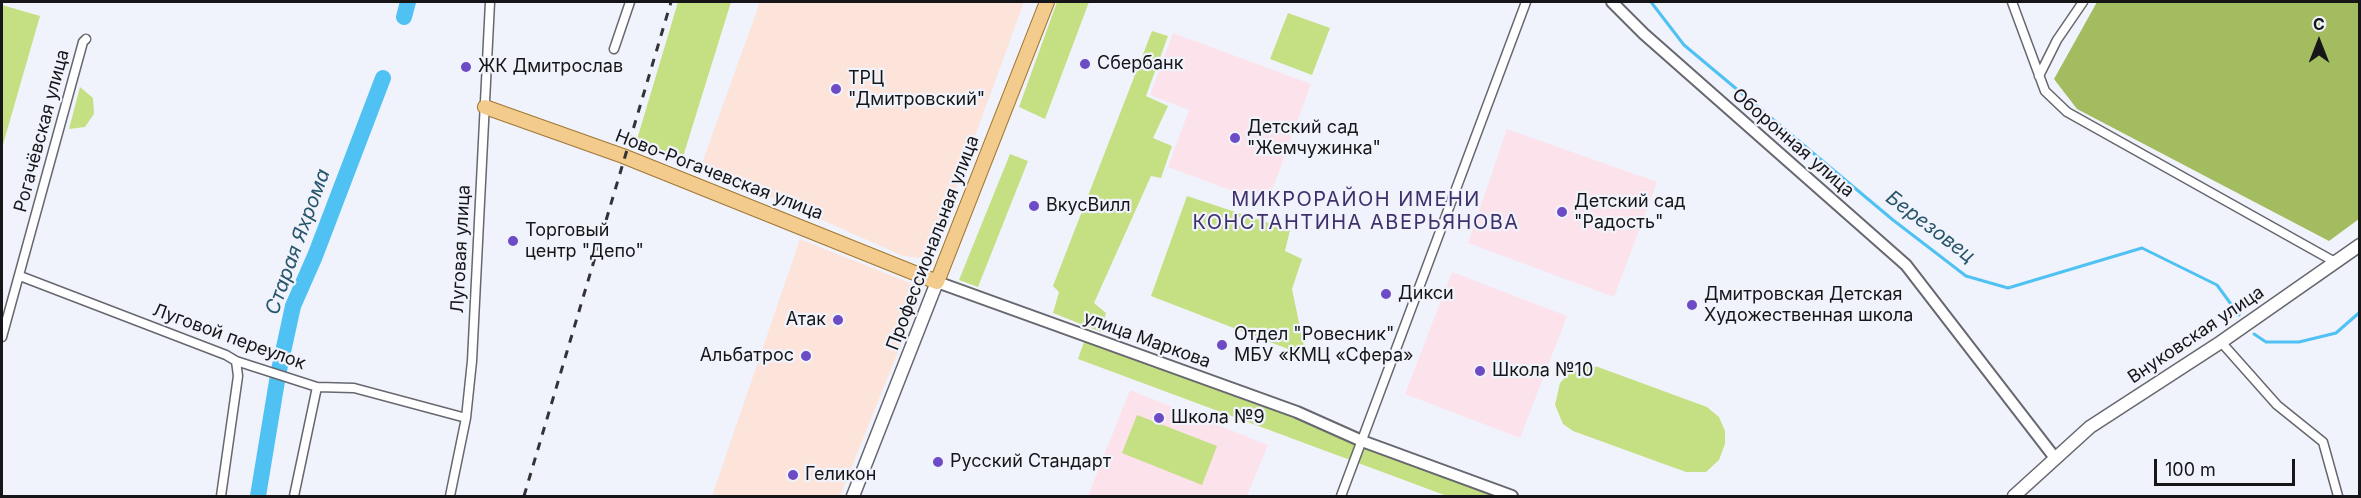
<!DOCTYPE html>
<html>
<head>
<meta charset="utf-8">
<style>
  body { margin:0 }
  #map { position:relative; width:2361px; height:498px; overflow:hidden; background:#f1f3fc; font-family:Inter,sans-serif }
  canvas { display:block }
  .frame { position:absolute; inset:0; border:3px solid #161619; pointer-events:none }
  .north { position:absolute; left:2289px; top:12px; width:60px; height:60px; -webkit-text-stroke:4px #f1f3fc; paint-order:stroke; rotate:0deg; font-size:16px; font-weight:700; line-height:24px; text-align:center; color:#161619 }
  .north::after { content:''; display:block; margin:auto; width:21px; height:27px; background:#161619; clip-path:polygon(50% 0,100% 100%,50% 72%,0 100%) }
  .scale { position:absolute; left:2154px; top:459px; width:141px; height:27px; box-sizing:border-box; border:3px solid #161619; border-top:0; padding-left:8px; font-size:18px; line-height:21px; white-space:nowrap; color:#161619; -webkit-text-stroke:4px #f1f3fc; paint-order:stroke }
</style>
</head>
<body>
<div id="map">
<canvas width="2361" height="498"></canvas>
<div class="frame"></div>
<div class="north">С</div>
<div class="scale">100 m</div>
</div>
<script>
const ctx = document.querySelector('canvas').getContext('2d');
ctx.lineJoin = 'round';
function paint(path, color) { ctx.fillStyle = color; ctx.fill(path, 'evenodd'); }
const poly = rows => new Path2D(rows.map(r => 'M' + r).join(''));
function trace(path, color, width, dash) { ctx.strokeStyle = color; ctx.lineWidth = width; ctx.lineCap = dash ? 'butt' : 'round'; ctx.setLineDash(dash || []); ctx.stroke(path); }
function write(font, color, halo, rows, align = 'center') {
  ctx.font = font + ' Inter,sans-serif'; ctx.lineWidth = 4.5; ctx.setLineDash([]); ctx.textBaseline = 'middle'; ctx.strokeStyle = halo; ctx.fillStyle = color; for (const [text, x, y, turn = 0] of rows) {
    ctx.save(); ctx.translate(x, y); ctx.rotate((+turn || 0) * Math.PI / 180); ctx.textAlign = isNaN(turn) ? turn : align; if (halo) ctx.strokeText(text, 0, 0); ctx.fillText(text, 0, 0); ctx.restore();
  }
}
const commercial = poly([
  [760,2,1024,2,935,246,921,258,903,256,701,166],
  [800,239,910,283,920,297,840,496,712,496]
]);
const education = poly([
  [1173,33,1311,84,1267,204,1168,167,1189,110,1150,95],
  [1507,129,1657,182,1614,297,1468,243],
  [1452,272,1567,316,1520,438,1405,394],
  [1130,390,1268,445,1247,496,1088,496]
]);
const green = poly([
  [678,2,731,2,682,160,635,146],
  [1057,2,1089,2,1045,119,1019,107],
  [2,5,40,16,2,148],
  [1288,13,1330,28,1312,75,1270,59],
  [1152,31,1168,36,1146,96,1168,106,1153,138,1172,146,1161,178,1151,176,1094,303,1106,313,1101,332,1053,313,1059,292,1053,286],
  [80,87,93,98,94,114,85,127,69,129],
  [1010,154,1028,161,978,287,959,280],
  [1187,196,1290,230,1285,251,1302,259,1292,289,1306,356,1151,296],
  [1085,339,1501,496,1447,496,1078,359],
  [1586,366,1598,367,1707,407,1719,417,1725,431,1725,444,1719,460,1706,472,1686,472,1573,431,1563,424,1555,405,1560,383,1568,374],
  [1137,415,1217,446,1202,485,1122,453]
]);
const forest = poly([
  [2097,2,2359,2,2359,219,2329,241,2077,109,2054,79]
]);
const stream = poly([
  [1651,2,1684,45,1893,220,1966,276,2008,288,2142,248,2217,285,2239,315],
  [2254,334,2266,342,2299,342,2336,333,2360,312]
]);
const river = poly([
  [404,17,408,2],
  [258,496,278,375,293,306,315,256,383,78]
]);
const minor = poly([
  [2012,2,2045,91,2067,112,2335,262],
  [614,49,630,2],
  [2039,76,2057,40,2083,2],
  [20,276,226,355,236,361,317,387,354,388,466,418],
  [2,337,83,42,86,39],
  [2221,342,2277,405,2323,442,2338,496],
  [221,496,238,376,236,361],
  [294,496,317,387],
  [450,496,466,418,472,361,490,2],
  [1341,496,1526,2]
]);
const tertiary = poly([
  [1612,2,1644,34,1906,265,2055,458],
  [937,282,1297,412,1362,441,1512,496]
]);
const secondary = poly([
  [853,496,937,282],
  [2014,496,2090,427,2221,342,2360,245]
]);
const primary = poly([
  [485,107,623,156,937,282,1047,2]
]);
const rail = poly([
  [524,496,671,2]
]);
const markers = [
  [1085,64,6,"#6d4bc4"],
  [466,67,6,"#6d4bc4"],
  [836,89,6,"#6d4bc4"],
  [1235,138,6,"#6d4bc4"],
  [1034,206,6,"#6d4bc4"],
  [1562,212,6,"#6d4bc4"],
  [513,241,6,"#6d4bc4"],
  [1386,294,6,"#6d4bc4"],
  [1692,305,6,"#6d4bc4"],
  [838,320,6,"#6d4bc4"],
  [1222,345,6,"#6d4bc4"],
  [806,356,6,"#6d4bc4"],
  [1480,371,6,"#6d4bc4"],
  [1159,418,6,"#6d4bc4"],
  [938,462,6,"#6d4bc4"],
  [793,475,6,"#6d4bc4"]
];
const poiNames = [
  ["Сбербанк",1097,64],
  ["ЖК Дмитрослав",478,67],
  ["ТРЦ",848,79],
  ["\"Дмитровский\"",848,100],
  ["Детский сад",1247,128],
  ["\"Жемчужинка\"",1247,149],
  ["Детский сад",1574,202],
  ["\"Радость\"",1574,223],
  ["ВкусВилл",1046,206],
  ["Торговый",525,231],
  ["центр \"Депо\"",525,252],
  ["Дикси",1398,294],
  ["Дмитровская Детская",1704,295],
  ["Художественная школа",1704,316],
  ["Атак",826,320,"right"],
  ["Отдел \"Ровесник\"",1234,335],
  ["МБУ «КМЦ «Сфера»",1234,356],
  ["Альбатрос",794,356,"right"],
  ["Школа №10",1492,371],
  ["Школа №9",1171,418],
  ["Русский Стандарт",950,462],
  ["Геликон",805,475]
];
const streetNames = [
  ["Рогачёвская улица",42,131,-75],
  ["Оборонная улица",1793,143,41],
  ["Ново-Рогачевская улица",719,175,21],
  ["Профессиональная улица",933,243,-69],
  ["Луговая улица",461,249,-87],
  ["Внуковская улица",2196,335,-34],
  ["Луговой переулок",229,337,20],
  ["улица Маркова",1147,340,20]
];
const neighbourhoodNames = [
  ["МИКРОРАЙОН ИМЕНИ",1356,200],
  ["КОНСТАНТИНА АВЕРЬЯНОВА",1356,223]
];
const waterNames = [
  ["Березовец",1930,227,37],
  ["Старая Яхрома",298,242,-70]
];
paint(commercial, '#fce4db');
paint(education, '#fbe2eb');
paint(green, '#c5df83');
paint(forest, '#a3bc5f');
trace(stream, '#50c1f3', 3);
trace(river, '#50c1f3', 16);
trace(minor, '#66676f', 11);
trace(tertiary, '#66676f', 14);
trace(secondary, '#66676f', 15);
trace(primary, '#a07633', 16);
trace(minor, '#fff', 8);
trace(tertiary, '#fff', 10);
trace(secondary, '#fff', 12);
trace(primary, '#f3cc8d', 14);
trace(rail, '#333337', 3, [8, 8]);
for (const [x, y, r, color] of markers) { const dot = new Path2D(); dot.arc(x, y, r, 0, 2 * Math.PI); ctx.fillStyle = color; ctx.fill(dot); trace(dot, '#f1f3fc', 2); }
write('18px', '#161619', '#f1f3fc', poiNames, 'left');
write('18px', '#161619', '#f1f3fc', streetNames);
ctx.letterSpacing = '1.5px';
write('20px', '#3f306c', '#f1f3fc', neighbourhoodNames);
ctx.letterSpacing = '0px';
write('italic 20px', '#27556a', '#f1f3fc', waterNames);
</script>
</body>
</html>
